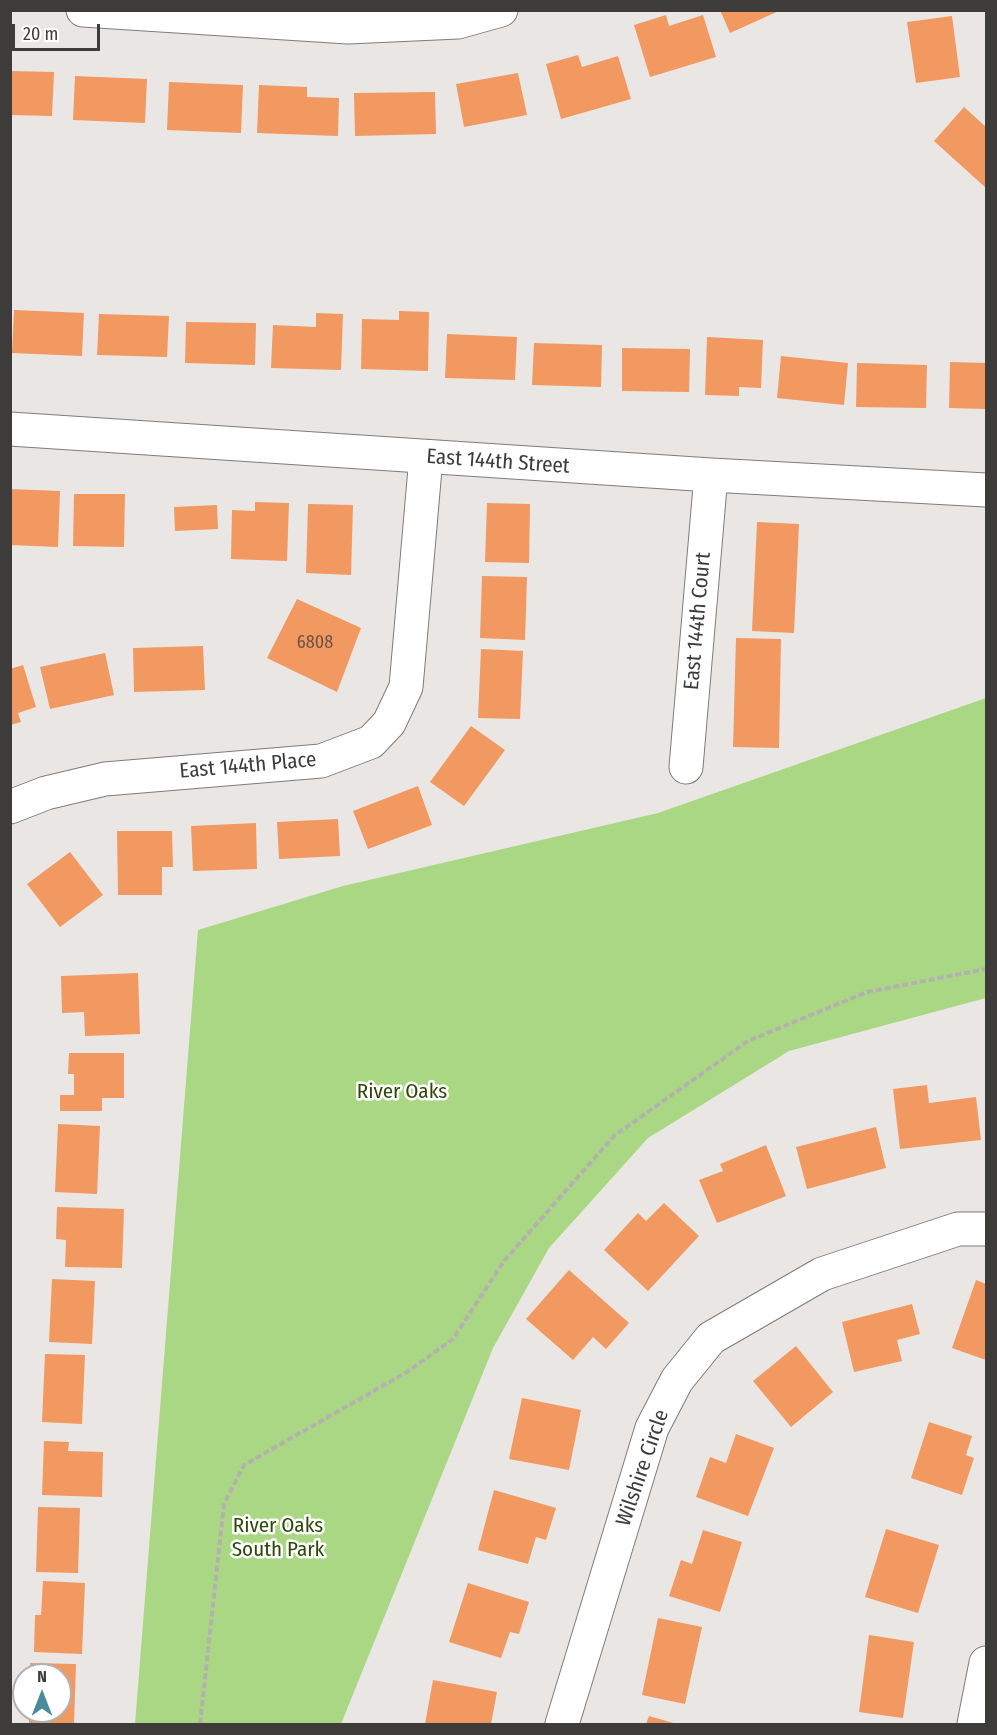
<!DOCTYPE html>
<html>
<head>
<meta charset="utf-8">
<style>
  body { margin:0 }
  #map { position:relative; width:997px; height:1735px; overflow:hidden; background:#eae6e4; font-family:"Fira Sans Condensed",sans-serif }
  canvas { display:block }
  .frame { position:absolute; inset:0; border:12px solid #3e3c3b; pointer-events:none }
  .north { position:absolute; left:12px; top:1663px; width:60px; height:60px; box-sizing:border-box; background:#fff; border:2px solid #b2b1b1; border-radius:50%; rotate:0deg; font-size:16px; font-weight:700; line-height:24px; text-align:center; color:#3e3c3b }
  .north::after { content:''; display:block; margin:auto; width:21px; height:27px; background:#488b9b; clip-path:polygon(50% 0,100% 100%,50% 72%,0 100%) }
  .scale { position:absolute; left:12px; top:24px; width:88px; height:27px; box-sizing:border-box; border:3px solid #3e3c3b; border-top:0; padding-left:8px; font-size:18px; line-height:21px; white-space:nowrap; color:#3e3c3b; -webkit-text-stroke:4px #fff; paint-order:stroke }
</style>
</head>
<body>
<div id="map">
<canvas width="997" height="1735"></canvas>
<div class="frame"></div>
<div class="north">N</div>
<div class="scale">20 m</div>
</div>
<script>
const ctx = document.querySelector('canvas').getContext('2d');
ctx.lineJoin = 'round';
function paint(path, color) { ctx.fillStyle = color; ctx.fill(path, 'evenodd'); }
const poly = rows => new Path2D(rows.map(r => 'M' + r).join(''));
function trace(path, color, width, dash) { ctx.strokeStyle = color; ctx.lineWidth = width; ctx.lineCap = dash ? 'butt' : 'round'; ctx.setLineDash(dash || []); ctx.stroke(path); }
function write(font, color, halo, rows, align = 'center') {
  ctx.font = font + ' "Fira Sans Condensed",sans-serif'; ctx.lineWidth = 5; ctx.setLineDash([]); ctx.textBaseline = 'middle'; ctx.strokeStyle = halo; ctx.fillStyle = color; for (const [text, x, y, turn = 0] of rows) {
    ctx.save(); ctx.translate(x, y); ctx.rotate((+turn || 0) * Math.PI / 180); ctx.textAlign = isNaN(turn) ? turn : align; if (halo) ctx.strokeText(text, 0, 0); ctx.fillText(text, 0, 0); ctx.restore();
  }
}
const green = poly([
  [986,698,986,998,789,1051,648,1138,549,1248,493,1348,341,1724,135,1724,198,930,343,886,658,813]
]);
const building = poly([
  [720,10,781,10,730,33],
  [666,15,669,26,703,15,716,57,650,77,634,25],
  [952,16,960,77,916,83,907,22],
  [578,55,582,67,618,56,631,99,561,119,546,64],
  [10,71,54,72,52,116,10,115],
  [518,73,527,115,464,127,456,84],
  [75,76,147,79,145,123,73,120],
  [169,82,243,85,241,133,167,130],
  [259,85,307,87,307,97,339,98,338,136,257,133],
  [435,92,436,134,355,136,354,93],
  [964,107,986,127,986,188,934,141],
  [14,310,84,313,82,356,12,353],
  [399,311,429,312,428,371,361,369,362,319,399,320],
  [316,313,343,314,341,370,271,368,273,325,316,327],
  [99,314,169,316,167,357,97,355],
  [186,322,256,323,255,365,185,363],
  [447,334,517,337,515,380,445,378],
  [707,337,763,340,761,388,739,387,739,396,705,395],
  [534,343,602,345,601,387,532,385],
  [622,348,690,349,689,392,622,391],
  [781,356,848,363,844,405,777,398],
  [950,362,986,363,986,409,949,408],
  [857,363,927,365,926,408,856,407],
  [10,489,60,491,58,547,10,545],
  [74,494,125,494,124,547,73,546],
  [255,502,289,503,287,561,231,559,232,510,255,511],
  [487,503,530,504,529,563,485,562],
  [308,504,353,505,351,575,306,573],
  [217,505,218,529,175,531,174,507],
  [757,522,799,524,794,633,752,631],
  [482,576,527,577,525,640,480,638],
  [297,599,361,628,337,692,267,658],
  [736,638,781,639,779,748,733,747],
  [203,646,205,690,134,692,133,648],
  [481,649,523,651,520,719,478,718],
  [105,653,114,695,50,709,40,667],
  [23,665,36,707,18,713,21,722,10,725,10,669],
  [471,726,505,750,464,806,430,782],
  [418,786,432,825,368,849,353,811],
  [338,819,340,856,279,859,277,822],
  [256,823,257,869,193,871,191,826],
  [117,831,172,831,173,867,162,867,162,895,118,895],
  [70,852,103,895,60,927,27,884],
  [138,973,140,1034,85,1036,84,1012,62,1013,61,976],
  [69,1053,124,1053,124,1098,102,1098,102,1111,60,1111,60,1095,74,1095,74,1074,68,1074],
  [927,1085,929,1103,976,1097,981,1140,900,1149,893,1089],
  [58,1124,100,1126,97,1194,55,1192],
  [876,1127,886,1168,807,1189,796,1147],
  [766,1145,786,1196,717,1223,699,1180,723,1171,720,1164],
  [664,1203,699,1236,648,1291,604,1250,638,1213,646,1221],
  [57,1207,124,1209,122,1268,65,1267,66,1240,56,1239],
  [569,1270,629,1323,606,1349,593,1337,573,1360,526,1319],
  [52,1279,95,1281,92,1344,49,1342],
  [976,1280,986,1284,986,1360,952,1348],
  [912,1304,920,1334,897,1340,902,1361,854,1372,842,1322],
  [796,1346,833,1392,791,1427,753,1381],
  [45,1354,85,1355,82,1424,42,1422],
  [522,1398,581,1410,569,1470,509,1459],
  [929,1422,972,1436,966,1455,974,1458,962,1495,911,1478],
  [736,1434,774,1448,748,1516,696,1497,710,1457,726,1463],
  [44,1441,69,1442,68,1451,103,1452,102,1497,42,1495],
  [494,1490,556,1508,546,1540,536,1537,528,1564,478,1550],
  [38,1507,80,1508,78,1573,36,1572],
  [886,1529,939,1545,918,1613,865,1597],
  [703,1530,742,1542,720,1612,669,1596,681,1560,692,1564],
  [43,1581,85,1583,82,1654,34,1652,35,1615,41,1615],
  [468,1583,529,1602,519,1634,510,1632,501,1658,449,1642],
  [658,1618,702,1627,685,1704,642,1695],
  [869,1635,914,1642,903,1718,859,1712],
  [30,1663,76,1664,74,1724,29,1724,29,1711,60,1711,60,1675,30,1675],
  [433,1680,497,1692,491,1724,425,1724],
  [649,1716,677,1724,646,1724]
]);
const path = poly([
  [200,1724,224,1504,244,1465,407,1372,453,1339,504,1261,614,1136,748,1041,867,992,986,969]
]);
const minor = poly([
  [83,10,348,27,458,22,501,10],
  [10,429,711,475,986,490],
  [686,767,711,475],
  [10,807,46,793,105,779,321,761,371,742,389,723,406,687,426,457],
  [562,1724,652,1428,677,1380,711,1338,822,1274,958,1229,986,1229],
  [974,1724,986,1663]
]);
const numberNames = [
  ["6808",315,643]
];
const streetNames = [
  ["East 144th Street",498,462,4],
  ["East 144th Court",698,621,-85],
  ["East 144th Place",248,766,-5],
  ["Wilshire Circle",643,1468,-71]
];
const parkNames = [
  ["River Oaks",402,1092],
  ["River Oaks",278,1526],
  ["South Park",278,1550]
];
paint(green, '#aad783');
paint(building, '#f29861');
trace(minor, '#7f7b79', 35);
trace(path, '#b4b0af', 4, [6, 3]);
trace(minor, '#fff', 33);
write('18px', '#6b5344', null, numberNames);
write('21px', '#3e3c3b', '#fff', streetNames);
write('21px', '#2c4907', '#fff', parkNames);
</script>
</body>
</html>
